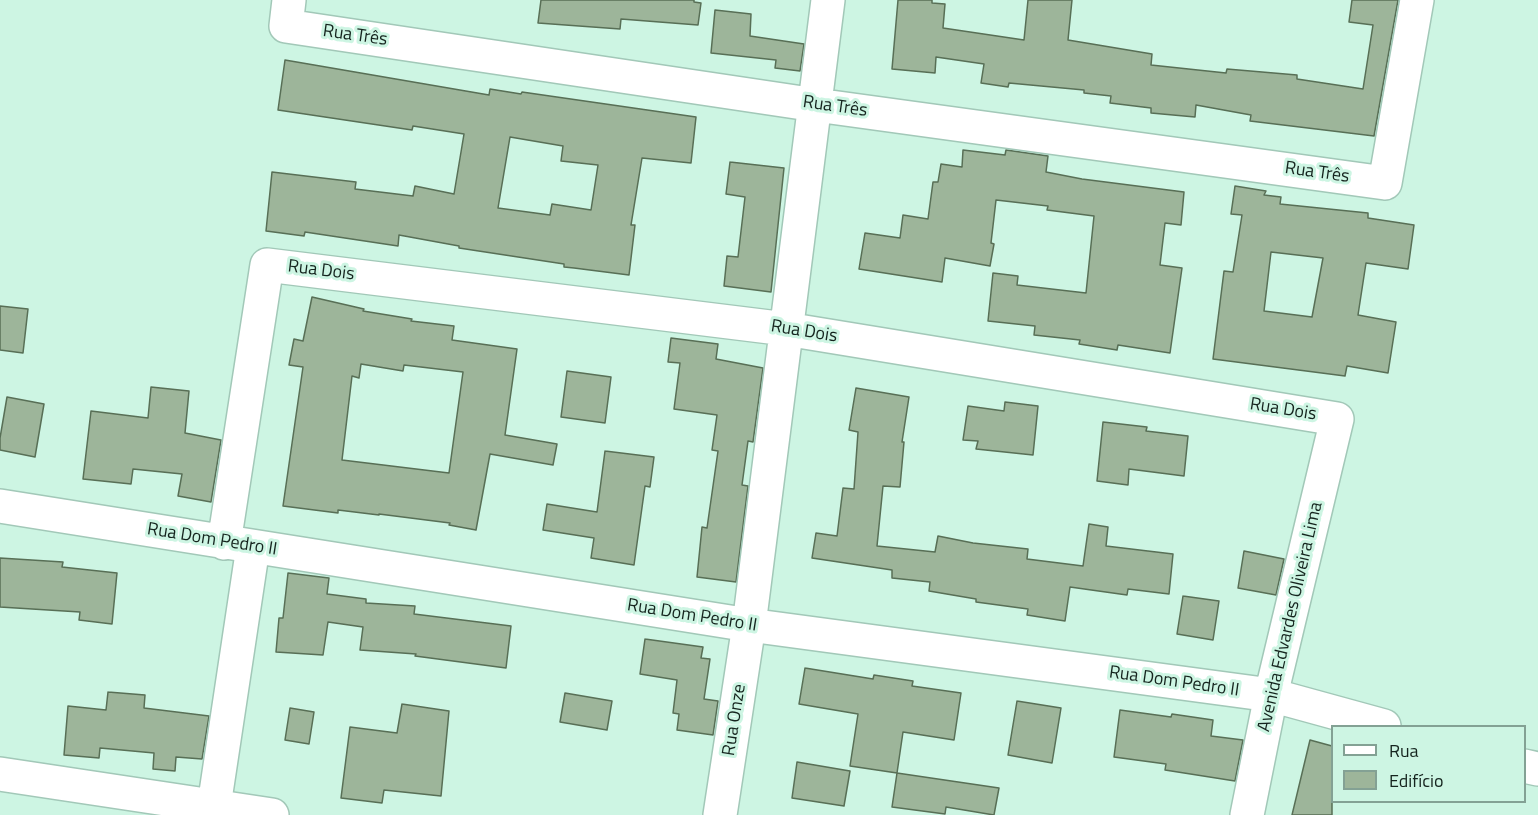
<!DOCTYPE html>
<html>
<head>
<meta charset="utf-8">
<style>
  body { margin:0 }
  #map { position:relative; width:1538px; height:815px; overflow:hidden; background:#cdf5e3; font-family:"Titillium Web",sans-serif }
  canvas { display:block }
  .legend { position:absolute; left:1331px; top:725px; width:195px; height:78px; box-sizing:border-box; background:#cdf5e3; border:2px solid #83a194; margin:0; padding:8px 10px; list-style:none; font-size:18px; color:#15241e }
  .legend li { display:flex; align-items:center; gap:12px; height:30px }
  .legend b { width:30px; border:2px solid #83a194 }
</style>
</head>
<body>
<div id="map">
<canvas width="1538" height="815"></canvas>
<ul class="legend">
<li><b style="height:8px;background:#fff"></b>Rua</li>
<li><b style="height:16px;background:#9db59a"></b>Edifício</li>
</ul>
</div>
<script>
const ctx = document.querySelector('canvas').getContext('2d');
ctx.lineJoin = 'round';
function paint(path, color) { ctx.fillStyle = color; ctx.fill(path, 'evenodd'); }
const poly = rows => new Path2D(rows.map(r => 'M' + r).join(''));
function trace(path, color, width, dash) { ctx.strokeStyle = color; ctx.lineWidth = width; ctx.lineCap = dash ? 'butt' : 'round'; ctx.setLineDash(dash || []); ctx.stroke(path); }
function write(font, color, halo, rows, align = 'center') {
  ctx.font = font + ' "Titillium Web",sans-serif'; ctx.lineWidth = 6; ctx.setLineDash([]); ctx.textBaseline = 'middle'; ctx.strokeStyle = halo; ctx.fillStyle = color; for (const [text, x, y, turn = 0] of rows) {
    ctx.save(); ctx.translate(x, y); ctx.rotate((+turn || 0) * Math.PI / 180); ctx.textAlign = isNaN(turn) ? turn : align; if (halo) ctx.strokeText(text, 0, 0); ctx.fillText(text, 0, 0); ctx.restore();
  }
}
const building = poly([
  [541,0,694,0,694,2,701,3,698,25,621,19,620,29,538,23,541,0],
  [898,0,932,0,932,3,945,4,943,28,1024,40,1028,0,1072,0,1068,40,1152,54,1151,65,1226,73,1227,69,1297,75,1297,79,1363,89,1373,25,1349,22,1352,0,1398,0,1374,136,1250,121,1251,115,1196,105,1195,117,1151,113,1151,108,1110,103,1111,96,1084,93,1084,90,1009,83,1008,87,981,83,984,64,936,57,935,73,892,69,898,0],
  [715,10,751,14,750,36,804,44,800,71,775,68,776,60,711,53,715,10],
  [285,60,489,95,490,89,521,94,522,92,696,117,691,163,642,158,631,225,635,225,629,275,574,268,564,267,564,264,459,248,459,246,399,235,398,246,305,232,304,236,266,231,272,172,356,182,355,189,413,196,415,186,454,194,464,134,413,126,412,130,278,110,285,60],
  [510,137,563,146,561,161,598,165,591,210,552,204,550,215,498,208,510,137],
  [963,150,1005,155,1006,150,1048,156,1046,172,1082,179,1184,192,1181,225,1165,223,1160,265,1182,268,1170,353,1118,345,1117,350,1079,344,1080,340,1034,335,1035,326,988,321,993,273,1018,276,1017,285,1086,293,1094,216,1047,210,1048,206,996,200,991,243,994,244,990,266,945,258,942,282,859,269,865,233,900,238,903,215,928,219,933,182,938,182,941,164,962,167,963,150],
  [730,162,784,168,771,292,724,286,727,256,738,257,745,197,726,194,730,162],
  [1235,186,1266,191,1264,195,1281,197,1280,204,1368,213,1368,218,1414,225,1408,269,1366,263,1358,315,1396,322,1388,373,1347,366,1345,376,1213,359,1224,271,1233,272,1242,215,1231,214,1235,186],
  [1271,252,1323,258,1312,317,1264,311,1271,252],
  [312,297,364,309,363,311,412,319,411,321,454,326,452,340,517,349,505,435,557,444,553,465,490,454,476,530,449,525,450,523,379,514,379,515,338,510,338,513,283,506,303,367,289,365,294,339,303,341,312,297],
  [361,364,403,371,404,365,463,372,449,473,342,460,352,376,359,378,361,364],
  [0,306,28,309,23,353,0,350,0,306],
  [671,338,718,344,716,359,763,368,753,442,748,441,742,485,748,486,736,582,697,577,702,527,707,528,718,451,712,450,717,415,674,409,680,363,668,362,671,338],
  [567,371,611,377,605,423,561,417,567,371],
  [151,387,189,391,185,433,221,440,211,502,178,496,182,474,133,469,131,484,83,479,91,411,148,418,151,387],
  [856,388,909,397,902,442,904,442,900,487,883,486,877,546,935,552,938,536,973,543,1028,549,1027,559,1083,566,1089,524,1108,527,1106,546,1173,554,1169,594,1128,589,1127,595,1070,587,1065,621,1027,615,1028,609,976,602,976,599,929,591,930,582,892,578,892,570,812,558,816,533,837,536,843,488,854,489,858,432,849,430,856,388],
  [7,397,44,404,35,457,0,450,0,438,7,397],
  [1005,402,1038,406,1033,455,976,449,978,441,963,440,968,406,1004,411,1005,402],
  [1103,422,1147,427,1146,431,1188,436,1184,476,1129,469,1128,485,1097,481,1103,422],
  [605,451,654,457,650,487,645,486,634,565,591,558,594,538,543,530,547,504,597,512,605,451],
  [1244,551,1284,559,1276,595,1238,588,1244,551],
  [0,558,63,562,62,567,117,573,112,624,79,620,80,612,0,607,0,558],
  [288,573,329,578,327,594,366,599,366,603,415,606,414,614,511,626,506,668,415,656,416,654,360,650,363,627,328,622,323,655,276,652,279,618,283,618,288,573],
  [1183,596,1219,601,1213,640,1177,634,1183,596],
  [645,639,703,647,701,658,710,659,704,699,718,701,713,735,677,730,679,714,673,713,677,680,640,674,645,639],
  [805,668,873,679,874,675,913,681,912,686,961,693,954,740,903,732,897,773,850,766,858,714,799,704,805,668],
  [108,692,145,695,144,708,209,716,202,759,176,757,175,771,153,769,154,753,100,748,99,758,64,755,68,706,106,710,108,692],
  [565,693,612,701,607,730,560,722,565,693],
  [1017,701,1061,708,1052,763,1008,755,1017,701],
  [402,704,449,711,441,796,384,790,382,803,341,798,350,727,397,733,402,704],
  [290,708,314,712,309,744,285,740,290,708],
  [1120,710,1171,717,1172,714,1213,720,1211,736,1243,740,1235,781,1165,770,1166,764,1114,757,1120,710],
  [1310,740,1332,746,1332,815,1292,815,1310,740],
  [797,762,850,771,844,806,792,798,797,762],
  [897,773,999,788,994,815,946,807,945,814,892,807,897,773]
]);
const minor = poly([
  [289,0,286,26,816,105,1385,183,1417,0],
  [0,506,749,625,1271,695,1384,726],
  [224,543,267,265,786,329,1337,419,1271,695,1247,815],
  [1524,766,1538,769],
  [0,774,272,815],
  [214,806,253,547],
  [720,815,749,625,828,0]
]);
const streetNames = [
  ["Rua Três",355,36,8],
  ["Rua Três",835,107,8],
  ["Rua Três",1317,173,8],
  ["Rua Dois",321,271,7],
  ["Rua Dois",804,332,9],
  ["Rua Dois",1283,410,9],
  ["Rua Dom Pedro II",212,540,9],
  ["Rua Dom Pedro II",692,616,9],
  ["Avenida Edvardes Oliveira Lima",1291,617,-77],
  ["Rua Dom Pedro II",1174,682,8],
  ["Rua Onze",735,720,-81]
];
paint(building, '#9db59a');
trace(building, '#586f56', 1.5);
trace(minor, '#a2c8b8', 36);
trace(minor, '#fff', 33);
write('18px', '#15241e', '#cdf5e3', streetNames);
</script>
</body>
</html>
